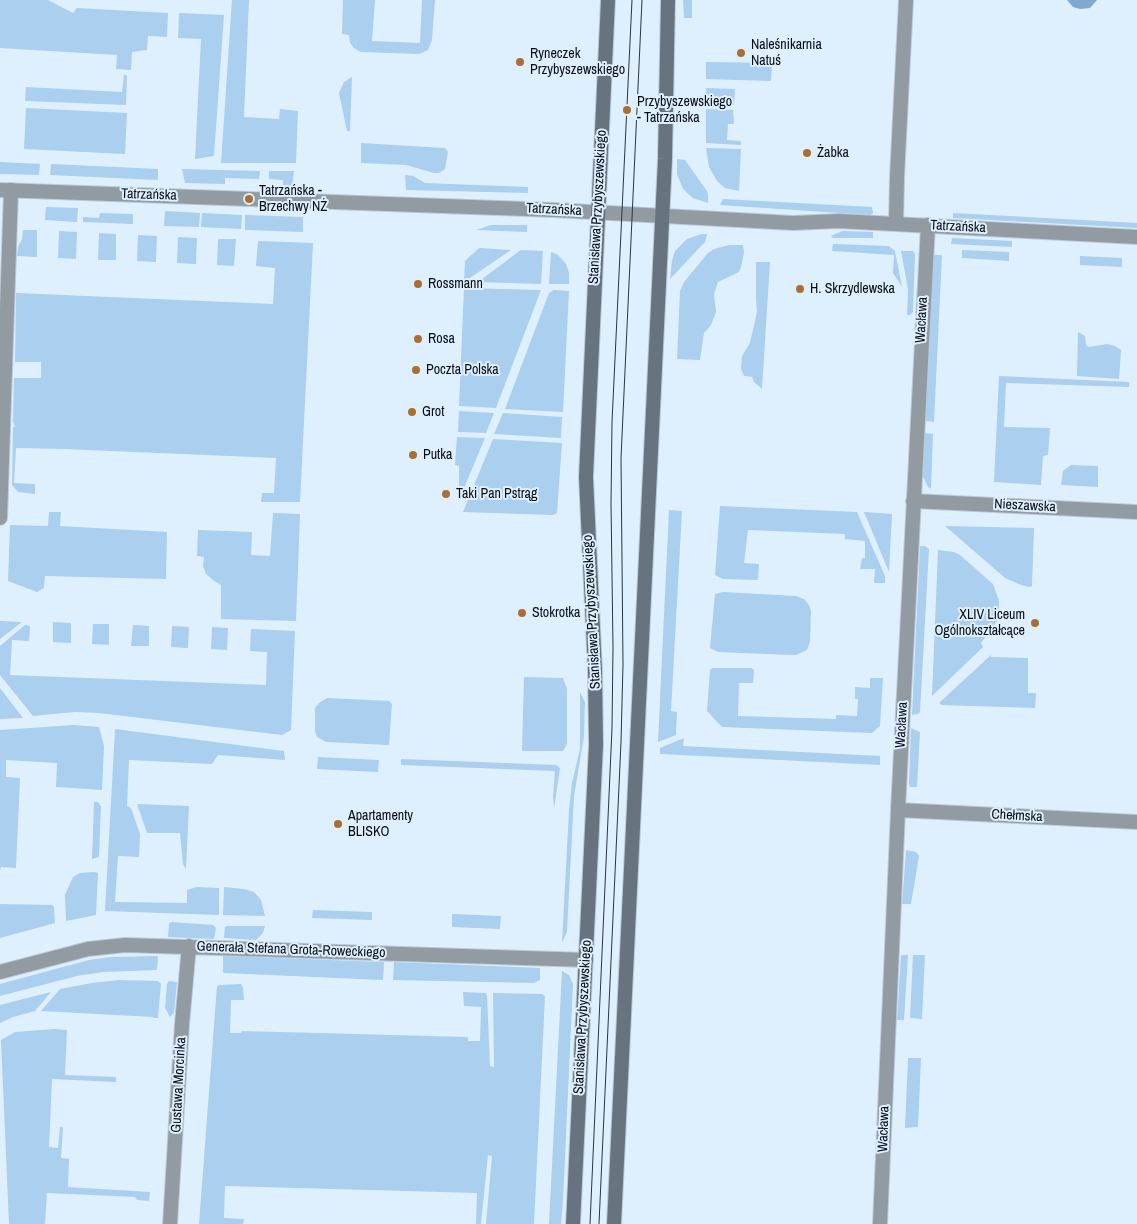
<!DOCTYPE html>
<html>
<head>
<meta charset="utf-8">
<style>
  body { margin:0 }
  canvas { display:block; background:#deeffe }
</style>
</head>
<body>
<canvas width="1137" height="1224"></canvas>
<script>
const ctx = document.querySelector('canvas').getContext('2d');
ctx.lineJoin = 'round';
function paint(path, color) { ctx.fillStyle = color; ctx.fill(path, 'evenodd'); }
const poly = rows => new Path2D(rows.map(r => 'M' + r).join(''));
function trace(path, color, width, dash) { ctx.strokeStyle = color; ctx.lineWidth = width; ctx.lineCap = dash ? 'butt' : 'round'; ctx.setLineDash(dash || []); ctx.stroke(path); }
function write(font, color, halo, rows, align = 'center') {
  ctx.font = font + ' "Archivo Narrow",sans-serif'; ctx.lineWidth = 4; ctx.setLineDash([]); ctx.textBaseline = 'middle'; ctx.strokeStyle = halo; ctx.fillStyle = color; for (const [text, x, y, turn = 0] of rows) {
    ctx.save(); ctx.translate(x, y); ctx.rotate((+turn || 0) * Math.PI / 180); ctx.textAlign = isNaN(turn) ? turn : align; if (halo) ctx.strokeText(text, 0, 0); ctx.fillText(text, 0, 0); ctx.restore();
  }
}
const green = poly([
  [0,0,48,0,73,13,77,8,168,13,167,37,148,36,147,50,132,52,131,70,116,69,117,55,0,48],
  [232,0,249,0,244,117,279,119,280,109,298,111,296,163,221,163],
  [343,0,375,0,372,41,420,43,422,0,435,0,432,40,428,50,419,54,360,52,354,48,350,43,349,35,342,34],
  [683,0,692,0,692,18,684,18],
  [179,13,224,15,214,156,195,159,201,39,178,38],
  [706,62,772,63,771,81,706,79],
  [124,75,127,75,126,105,25,101,26,87,122,92],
  [352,77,350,131,347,131,339,93,344,82],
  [706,88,735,89,734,105,706,104],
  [26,108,127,113,125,154,24,149],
  [706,109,733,110,734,124,728,124,727,140,741,141,741,145,706,143],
  [361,143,445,148,448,152,447,158,445,169,439,173,434,173,406,165,361,163],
  [706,148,741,149,739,191,725,188,717,181,709,167],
  [677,159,685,160,707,191,708,195,708,203,693,198,683,189,677,174],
  [0,162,40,164,39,175,0,174],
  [51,164,158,169,158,180,50,175],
  [182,169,260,171,259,179,225,178,225,184,185,183],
  [269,171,294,171,292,187,283,186,283,180,269,179],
  [405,175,413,176,425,183,528,187,528,193,406,190],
  [723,199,872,207,873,213,870,215,720,205],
  [46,207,78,208,77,222,45,220],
  [165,211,200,213,199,227,164,226],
  [100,213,133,214,133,224,83,222,83,217,99,218],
  [202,213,242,215,241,229,201,227],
  [953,213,1137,223,1137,228,953,218],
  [245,215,303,217,303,232,245,230],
  [491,225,527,225,527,232,476,230],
  [23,230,37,230,37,257,17,256,18,247,22,239],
  [59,231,77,232,76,259,58,258],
  [842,231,873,232,873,238,833,238,831,236],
  [99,233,116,234,116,260,98,260],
  [702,234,707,234,705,242,670,279,672,261,675,251,687,239],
  [138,235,157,236,156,262,137,261],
  [178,237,197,238,196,264,177,263],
  [952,238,1012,241,1012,247,951,244],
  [218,239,236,239,234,266,217,265],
  [258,241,313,243,300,502,261,502,262,493,274,493,276,458,65,449,16,448,14,483,35,484,35,494,18,492,12,485,13,427,15,427,13,421,14,378,41,378,41,362,15,362,16,293,273,304,275,268,256,266],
  [833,244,889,246,895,251,902,287,893,273,894,255,832,251],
  [729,245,743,245,744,253,741,267,739,272,718,282,714,294,716,312,711,325,704,333,700,360,677,359,680,291,684,282,708,253,714,249],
  [479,248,511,250,464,282,465,261],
  [521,250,543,251,541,284,478,282],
  [962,250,1009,252,1009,261,962,258],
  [901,251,913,251,915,254,913,312,910,315,907,315,908,289],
  [551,252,558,255,566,264,569,273,569,284,549,284],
  [933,255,942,255,934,422,925,421],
  [1080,256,1122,258,1122,267,1080,265],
  [756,262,770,262,762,389,754,382,752,377,744,376,741,369,742,356,750,343,757,312,756,298],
  [464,288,541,290,496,408,459,406],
  [554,290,569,291,563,412,505,409,549,293],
  [1078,332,1085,336,1086,345,1089,347,1107,344,1115,346,1121,350,1119,379,1077,376],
  [999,376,1129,382,1129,387,1006,383,1004,427,1050,428,1048,455,1043,456,1041,485,994,482],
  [459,411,494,413,486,433,458,432],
  [503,413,562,417,561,438,494,434],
  [924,433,933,434,931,489,928,487,923,477],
  [457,437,485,438,462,493,459,485,459,466,455,465],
  [493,439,562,443,557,513,553,515,463,512],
  [1071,465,1098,466,1098,487,1061,485,1063,471],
  [720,506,857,512,885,576,885,583,874,583,875,569,860,569,862,558,865,558,865,541,845,539,845,534,748,530,744,563,759,564,758,580,723,579,715,575],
  [669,510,682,511,671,711,677,712,676,735,658,742],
  [49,512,61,512,60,526,167,532,166,579,45,576,44,588,37,592,8,581,10,525,48,526],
  [864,512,892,514,889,572],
  [273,513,300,514,296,621,221,619,221,585,214,581,206,574,203,566,204,557,197,556,198,530,252,532,251,555,270,556],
  [945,526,1034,528,1032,586,1029,587,1021,585,1005,578],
  [920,546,925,546,929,549,920,712,918,714,912,715],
  [938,550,954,552,960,555,993,584,999,601,999,611,998,620,981,643,983,647,932,696],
  [723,592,796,596,804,599,809,605,811,611,810,641,807,650,796,655,791,655,718,652,710,648,715,594],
  [0,621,22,622,0,639],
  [53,622,71,623,71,643,53,642],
  [93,624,109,624,109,645,92,644],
  [25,625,30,626,29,641,12,640,10,675,266,685,267,652,250,651,251,629,295,631,291,730,282,735,99,713,75,712,33,716,0,675,0,646],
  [133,625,149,626,149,646,131,646],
  [172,626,189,627,188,648,171,647],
  [212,627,228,628,227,650,211,649],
  [991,655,991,657,1028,658,1028,693,1036,693,1035,708,942,705,939,703],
  [713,668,751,668,754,670,753,683,739,683,738,716,836,719,836,715,857,716,858,699,855,699,855,687,870,688,870,678,883,678,880,726,872,733,722,727,707,711,710,670],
  [524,677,563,678,567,689,567,744,563,751,522,751],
  [0,688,23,718,0,719],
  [580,692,585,702,584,736,574,796,567,932,562,943,569,810,572,783,580,749],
  [327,698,389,701,392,704,389,745,326,742,317,737,315,731,315,708,319,703],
  [74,725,99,727,104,746,102,790,56,787,57,763,6,760,6,777,20,778,16,868,1,867,0,871,0,730],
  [911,728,920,732,917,787,910,787,909,784],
  [115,729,284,751,285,760,218,755,212,764,129,760,127,806,131,808,140,834,139,857,118,856,115,902,187,903,187,890,197,887,219,888,219,915,105,911],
  [684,738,683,746,880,756,880,765,660,754,660,748],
  [318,757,379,760,378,772,317,769],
  [401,759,556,765,560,768,554,809,553,796,555,771,401,765],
  [94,802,98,802,101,806,99,857,92,859],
  [137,804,189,806,186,869,183,864,180,833,147,833],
  [906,850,916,852,919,856,911,904,902,904],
  [94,872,98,873,96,915,66,921,65,895,73,877,80,873],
  [224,887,244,889,254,892,261,900,265,916,223,915],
  [0,904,52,905,54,907,55,923,0,938],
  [313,910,372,912,372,920,312,918],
  [452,914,501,916,500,929,452,927],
  [171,922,213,925,216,928,214,939,168,937,169,924],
  [227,926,265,926,263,933,256,940,224,938,225,927],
  [901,955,908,955,904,1020,897,1020],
  [913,955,925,955,922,1019,910,1018],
  [158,956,157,970,103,972,77,976,0,996,0,984,89,960,110,957],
  [223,956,384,962,383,980,224,973,223,972],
  [394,962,540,968,540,980,534,983,393,980],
  [562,971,569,975,573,984,563,1201,561,1224,549,1224],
  [119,980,158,981,161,984,158,1018,153,1018,153,1017,41,1011,60,989,92,983],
  [169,981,177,982,174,1013,170,1017,165,1008,167,984],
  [241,984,243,988,244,1000,231,1000,230,1033,241,1033,242,1031,468,1037,468,1041,480,1041,481,1007,464,1006,463,992,486,993,487,995,490,1066,494,1067,493,993,542,994,545,996,534,1224,486,1224,492,1156,488,1155,481,1224,476,1224,477,1193,225,1186,224,1218,244,1219,243,1224,199,1224,217,986,219,985],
  [51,992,35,1011,13,1017,0,1023,0,1005],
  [54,1029,67,1030,65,1075,116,1077,116,1082,52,1079,49,1147,58,1148,60,1127,63,1127,61,1158,69,1159,68,1187,150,1192,149,1201,137,1200,135,1197,47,1193,45,1224,9,1224,1,1040,15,1032],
  [908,1058,921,1058,918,1127,905,1128]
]);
const water = poly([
  [1067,0,1097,0,1090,8,1080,9,1073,7]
]);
const minor = poly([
  [896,224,897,177,906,0],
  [913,501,1137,512],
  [0,518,11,190],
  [898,810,1137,822],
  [0,972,88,949,125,945,586,960],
  [170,1224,182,1024,189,946],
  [880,1224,898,810,928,225]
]);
const tertiary = poly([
  [0,190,554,210,793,223,839,221,1137,237]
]);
const secondary = poly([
  [573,1224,596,745,595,671,586,477,608,0],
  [614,1224,665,159,668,0]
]);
const tram = poly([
  [590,1224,612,728,613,647,611,503,612,422,632,0],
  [599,1224,621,742,623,664,621,458,642,0]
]);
const markers = [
  [741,53,5,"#aa6f30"],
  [520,62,5,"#aa6f30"],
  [627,110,5,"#aa6f30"],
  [807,153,5,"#aa6f30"],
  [249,199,5,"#aa6f30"],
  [418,284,5,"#aa6f30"],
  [800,289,5,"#aa6f30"],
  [418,339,5,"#aa6f30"],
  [416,370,5,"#aa6f30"],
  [412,412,5,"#aa6f30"],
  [413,455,5,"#aa6f30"],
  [446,494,5,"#aa6f30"],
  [522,613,5,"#aa6f30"],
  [1035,623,5,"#aa6f30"],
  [338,824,5,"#aa6f30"]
];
const poiNames = [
  ["Naleśnikarnia",751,45],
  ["Natuś",751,61],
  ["Ryneczek",530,54],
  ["Przybyszewskiego",530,70],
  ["Przybyszewskiego",637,102],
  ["- Tatrzańska",637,118],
  ["Żabka",817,153],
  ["Tatrzańska -",259,191],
  ["Brzechwy NŻ",259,207],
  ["Rossmann",428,284],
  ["H. Skrzydlewska",810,289],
  ["Rosa",428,339],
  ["Poczta Polska",426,370],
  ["Grot",422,412],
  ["Putka",423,455],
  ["Taki Pan Pstrąg",456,494],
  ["Stokrotka",532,613],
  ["XLIV Liceum",1025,615,"right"],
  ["Ogólnokształcące",1025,631,"right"],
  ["Apartamenty",348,816],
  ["BLISKO",348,832]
];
const streetNames = [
  ["Tatrzańska",149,195,2],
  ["Stanisława Przybyszewskiego",598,207,-87],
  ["Tatrzańska",554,210,3],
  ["Tatrzańska",958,227,3],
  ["Wacława",922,320,-87],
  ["Nieszawska",1025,506,3],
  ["Stanisława Przybyszewskiego",592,612,-93],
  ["Wacława",902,725,-87],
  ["Chełmska",1017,816,3],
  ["Generała Stefana Grota-Roweckiego",291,950,2],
  ["Stanisława Przybyszewskiego",583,1017,-87],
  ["Gustawa Morcinka",179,1085,-87],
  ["Wacława",884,1129,-88]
];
paint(green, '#abcfef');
paint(water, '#7fa9cd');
trace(minor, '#bccbd8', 16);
trace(tertiary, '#bccbd8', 16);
trace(secondary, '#bccbd8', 16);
trace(minor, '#929aa2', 14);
trace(tertiary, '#929aa2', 14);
trace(secondary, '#67737f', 14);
trace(tram, '#2d353c', 1);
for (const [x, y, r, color] of markers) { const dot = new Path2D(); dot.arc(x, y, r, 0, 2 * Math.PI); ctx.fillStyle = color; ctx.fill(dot); trace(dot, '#deeffe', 2); }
write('14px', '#070d13', '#deeffe', poiNames, 'left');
write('14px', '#070d13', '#deeffe', streetNames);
</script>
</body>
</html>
